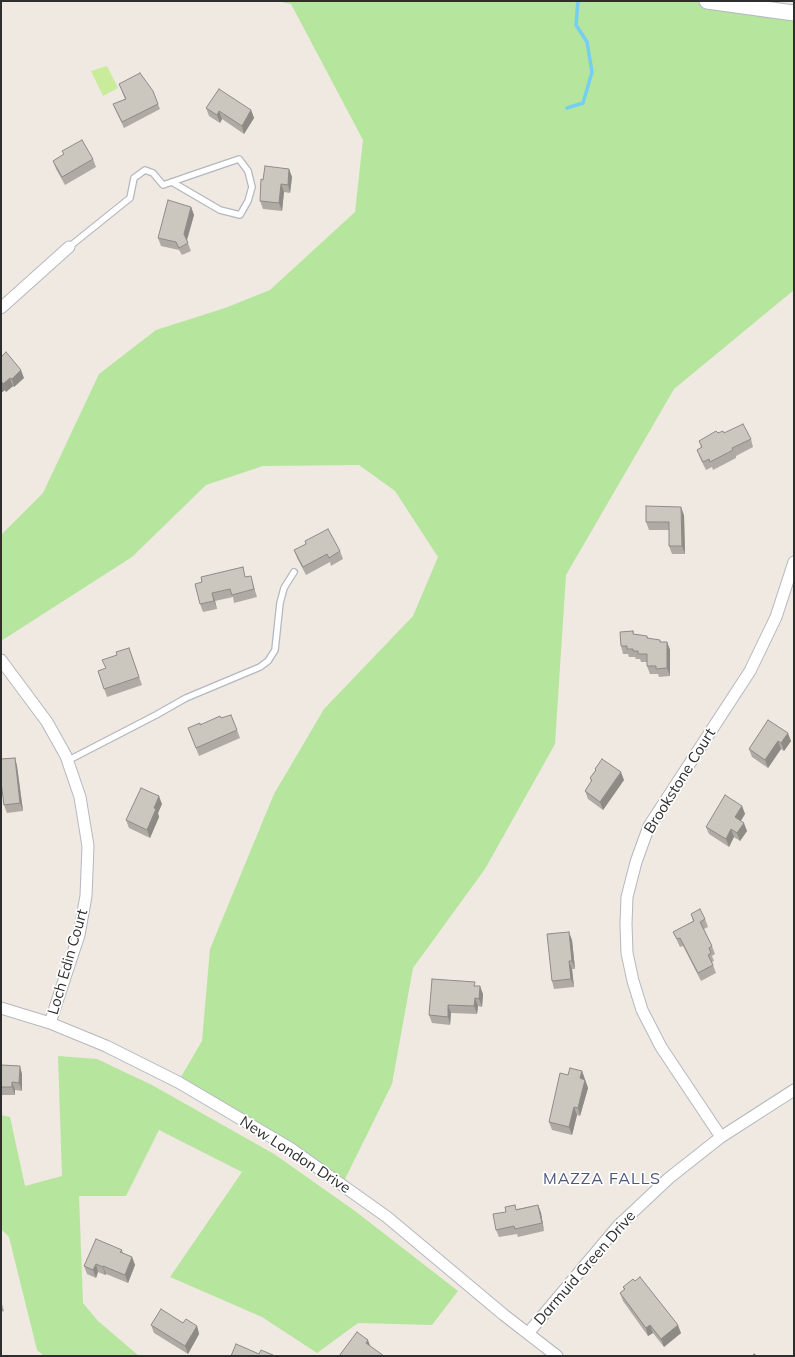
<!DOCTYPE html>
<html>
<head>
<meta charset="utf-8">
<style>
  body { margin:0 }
  #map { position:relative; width:795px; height:1357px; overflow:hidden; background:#efe9e1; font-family:Mulish,sans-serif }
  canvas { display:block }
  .frame { position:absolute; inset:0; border:2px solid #2e2e2e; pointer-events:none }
</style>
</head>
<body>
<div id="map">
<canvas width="795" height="1357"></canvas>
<div class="frame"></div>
</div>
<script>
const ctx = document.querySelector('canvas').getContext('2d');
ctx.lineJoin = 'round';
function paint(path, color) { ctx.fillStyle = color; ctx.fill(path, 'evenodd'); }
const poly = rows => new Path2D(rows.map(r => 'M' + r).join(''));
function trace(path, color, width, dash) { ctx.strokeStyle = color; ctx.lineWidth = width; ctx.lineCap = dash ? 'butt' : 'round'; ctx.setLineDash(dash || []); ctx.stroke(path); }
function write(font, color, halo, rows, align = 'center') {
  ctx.font = font + ' Mulish,sans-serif'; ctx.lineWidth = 3.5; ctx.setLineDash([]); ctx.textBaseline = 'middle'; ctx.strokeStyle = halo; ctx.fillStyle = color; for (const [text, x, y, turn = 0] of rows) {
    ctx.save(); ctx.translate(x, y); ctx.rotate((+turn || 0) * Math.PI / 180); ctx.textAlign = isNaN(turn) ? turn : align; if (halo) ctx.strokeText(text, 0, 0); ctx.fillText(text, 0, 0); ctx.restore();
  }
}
const green = poly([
  [277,1,707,1,794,13,794,290,674,389,566,575,555,744,485,869,413,968,392,1084,342,1185,178,1082,202,1041,210,949,274,794,324,709,413,616,438,557,395,491,359,465,263,466,206,485,132,557,1,641,1,535,43,493,99,374,156,330,225,308,270,290,355,212,363,140,291,4],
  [58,1056,97,1059,152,1085,274,1154,355,1211,458,1291,432,1325,358,1323,317,1353,262,1317,170,1277,242,1172,159,1130,126,1196,79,1196,83,1303,98,1321,139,1356,44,1356,37,1350,9,1237,1,1229,1,1115,10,1117,25,1186,62,1176]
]);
const pitch = poly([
  [107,66,118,88,103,96,91,71]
]);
const stream = poly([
  [567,108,583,103,592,72,587,42,576,25,578,1]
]);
const service = poly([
  [69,247,130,198,134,178,145,170,153,173,163,185,172,182,189,176,239,159,248,171,252,187,248,201,240,215,220,210,172,182],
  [67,761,156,715,186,698,260,667,268,661,275,650,280,603,284,588,294,572]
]);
const minor = poly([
  [1,308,69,247],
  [1,660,47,722,66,756,80,797,88,846,86,896,79,935,50,1023],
  [1,1008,50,1023,106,1046,178,1082,290,1148,387,1217,504,1315,557,1356],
  [721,1137,661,1047,642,1010,633,981,627,953,626,924,627,897,636,862,649,826,750,671,776,617,794,562],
  [529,1332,618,1226,669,1178,721,1137,794,1090]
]);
const secondary = poly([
  [707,1,794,13]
]);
const wall = poly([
  [119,84,158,104,160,109,124,128,115,109,113,104,125,99],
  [206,108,251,110,254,118,244,134,222,119,220,123,209,116],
  [62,151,93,159,96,167,65,185,56,169,53,161,64,154],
  [289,169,292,177,290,193,284,192,282,211,263,209,260,201,263,180],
  [191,207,194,215,187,241,191,251,182,255,179,250,161,246,158,238],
  [1,357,24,378,14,387,13,386,6,392,5,390,1,393],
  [718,433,724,433,751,439,753,447,736,456,736,458,713,470,712,467,706,470,700,458,697,450,701,447,699,441],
  [684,515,685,554,672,554,669,546,669,530,649,530,646,522],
  [294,550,340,551,343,559,331,566,330,562,306,575,297,558],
  [246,577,253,584,257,597,234,603,233,597,215,601,217,609,203,612,200,604,195,584],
  [633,631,634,634,647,636,648,638,661,642,667,642,670,650,670,676,659,677,658,674,650,674,647,666,647,662,641,662,640,659,636,659,635,657,629,657,628,654,623,654,621,646],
  [129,648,142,685,107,697,98,671,106,668,117,655],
  [768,720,791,741,784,751,781,749,768,768,752,757,749,749],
  [200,725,237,730,240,738,199,756,188,728],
  [15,758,17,766,23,811,7,813,4,805,2,789,1,790,1,759],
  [595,769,624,780,603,810,588,799,585,791,591,782,590,778,595,771],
  [162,804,158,813,159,817,150,838,129,828,126,820],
  [742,806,745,814,741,821,747,831,740,841,734,837,729,847,709,834,706,827],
  [691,914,705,919,708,927,704,929,712,946,715,954,712,956,714,961,712,962,716,973,701,981,683,946,680,947,673,932,693,921],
  [572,940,575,969,572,969,574,987,554,989,552,981],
  [476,986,483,994,482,1007,478,1006,477,1014,451,1013,450,1025,432,1023,429,1015],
  [1,1065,22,1074,22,1091,15,1090,15,1095,1,1095],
  [582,1071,588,1088,580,1116,577,1115,572,1135,552,1130,549,1122,568,1075],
  [538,1205,541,1213,544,1231,518,1237,517,1234,499,1237,496,1230,517,1209],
  [122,1250,123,1253,132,1257,135,1265,128,1283,106,1274,105,1275,98,1272,96,1278,87,1274,84,1266],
  [623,1287,681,1333,664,1347,653,1333,648,1336,623,1301,620,1293,624,1290],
  [1,1301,4,1311,1,1312],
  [183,1323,197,1326,199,1334,188,1354,154,1333,151,1325]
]);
const shadedWall = poly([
  [251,110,254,118,244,134,242,126],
  [219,111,222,119,220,123,217,115],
  [289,169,292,177,290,193,288,185],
  [281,184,284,192,282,211,279,203],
  [191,207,194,215,186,242,184,234],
  [21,370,24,378,14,387,12,379],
  [10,378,13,386,6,392,3,384],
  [2,382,5,390,1,393,1,383],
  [681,507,684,515,685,554,682,546],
  [212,593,215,601,217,609,214,601],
  [667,642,670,650,670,676,667,668],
  [788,733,791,741,784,751,781,743],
  [778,741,781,749,768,768,765,760],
  [15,758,17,766,23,811,20,803],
  [621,772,624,780,603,810,600,802],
  [159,796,162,804,158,813,159,817,150,838,147,830,154,808],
  [742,806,745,814,738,825,735,817],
  [744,823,747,831,740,841,737,833],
  [731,829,734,837,729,847,726,839],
  [569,932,572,940,575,969,572,961],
  [569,961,572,969,574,987,571,979],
  [480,986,483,994,482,1007,479,999],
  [475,998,478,1006,477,1014,474,1006],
  [448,1005,451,1013,450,1025,448,1017],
  [20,1066,22,1074,22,1091,19,1083],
  [582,1071,588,1088,580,1116,578,1108,580,1078],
  [12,1082,15,1090,15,1095,12,1087],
  [574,1107,577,1115,572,1135,569,1127],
  [538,1205,541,1213,544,1231,542,1223],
  [132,1257,135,1265,128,1283,125,1275],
  [96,1264,98,1272,96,1278,93,1270],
  [103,1266,106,1274,105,1275,103,1267],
  [650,1325,653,1333,648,1336,646,1328],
  [678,1325,681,1333,664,1347,661,1339],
  [197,1326,199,1334,188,1354,185,1346],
  [368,1340,371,1348,366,1343]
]);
const building = poly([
  [140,73,153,91,158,104,122,122,113,104,126,99,119,84,140,73],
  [219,89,251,110,242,126,219,111,217,115,206,108,219,89],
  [82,140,93,159,62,177,53,161,64,154,62,151,82,140],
  [265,166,289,169,288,185,281,184,279,203,260,201,261,179,263,180,265,166],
  [168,200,191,207,184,234,188,243,179,248,176,242,158,238,168,200],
  [6,352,21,370,12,379,10,378,3,384,2,382,1,383,1,357,6,352],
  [743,424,751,439,732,448,733,450,710,462,709,459,703,462,697,450,702,447,699,441,716,431,718,433,723,431,724,433,743,424],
  [646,506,681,507,682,546,669,546,669,522,646,522,646,506],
  [328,529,340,551,329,558,327,554,303,567,294,550,306,544,305,541,328,529],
  [243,567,245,577,251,576,254,589,232,595,230,589,212,593,214,601,200,604,195,584,202,582,201,577,243,567],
  [633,631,633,634,647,636,647,638,660,640,660,642,667,642,667,668,656,669,656,666,647,666,647,654,638,654,638,651,633,651,633,649,627,649,627,646,621,646,620,632,633,631],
  [129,648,139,677,104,689,98,671,106,668,102,660,117,655,116,652,129,648],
  [231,715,237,730,196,748,188,728,200,723,200,725,220,716,221,718,231,715],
  [768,720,788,733,781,743,778,741,765,760,749,749,768,720],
  [15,758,20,803,4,805,1,782,1,759,15,758],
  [602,759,621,772,600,802,585,791,592,780,590,778,596,770,595,769,602,759],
  [141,788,159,796,154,808,156,809,147,830,126,820,141,788],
  [725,795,742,806,735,817,744,823,737,833,731,829,726,839,706,827,725,795],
  [700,909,705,919,700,922,712,946,709,948,711,953,708,955,713,965,698,973,680,938,677,939,673,932,694,921,691,914,700,909],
  [569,932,572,961,569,961,571,979,552,981,547,934,569,932],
  [432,979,475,982,474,986,480,986,479,999,475,998,474,1006,448,1005,448,1017,429,1015,432,979],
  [1,1065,20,1066,19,1083,12,1082,12,1087,1,1087,1,1065],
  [570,1068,582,1071,580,1078,585,1080,578,1108,574,1107,569,1127,549,1122,560,1073,568,1075,570,1068],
  [515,1205,516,1210,538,1205,542,1223,515,1229,514,1226,496,1230,493,1214,506,1212,505,1207,515,1205],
  [96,1239,122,1250,120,1252,132,1257,125,1275,103,1266,103,1267,96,1264,93,1270,84,1266,96,1239],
  [640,1277,678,1325,661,1339,650,1325,646,1328,620,1293,625,1289,623,1287,633,1279,635,1281,640,1277],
  [161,1309,183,1323,186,1319,197,1326,185,1346,151,1325,161,1309],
  [357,1332,368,1340,366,1343,384,1356,339,1356,357,1332],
  [236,1344,259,1354,261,1350,273,1355,273,1356,231,1356,236,1344],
  [754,1354,757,1356,752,1356,754,1354]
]);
const streetNames = [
  ["Brookstone Court",680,781,-58],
  ["Loch Edin Court",68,962,-74],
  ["New London Drive",295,1155,33],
  ["Darmuid Green Drive",585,1268,-49]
];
const neighbourhoodNames = [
  ["MAZZA FALLS",602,1179]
];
paint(green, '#b6e59e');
paint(pitch, '#c9ec9a');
trace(stream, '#75cff0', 3.5);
trace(service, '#b4b7c1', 8);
trace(minor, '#b4b7c1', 13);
trace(secondary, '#b4b7c1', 17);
trace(service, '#fff', 5.5);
trace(minor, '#fff', 11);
trace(secondary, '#fff', 15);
paint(wall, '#afaba4');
paint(shadedWall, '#8e8b86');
paint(building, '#cbc7bf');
trace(building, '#8e8b86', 1);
write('15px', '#2e2e2e', '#fff', streetNames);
ctx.letterSpacing = '1px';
write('16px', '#4d5680', '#fff', neighbourhoodNames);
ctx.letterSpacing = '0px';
</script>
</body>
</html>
